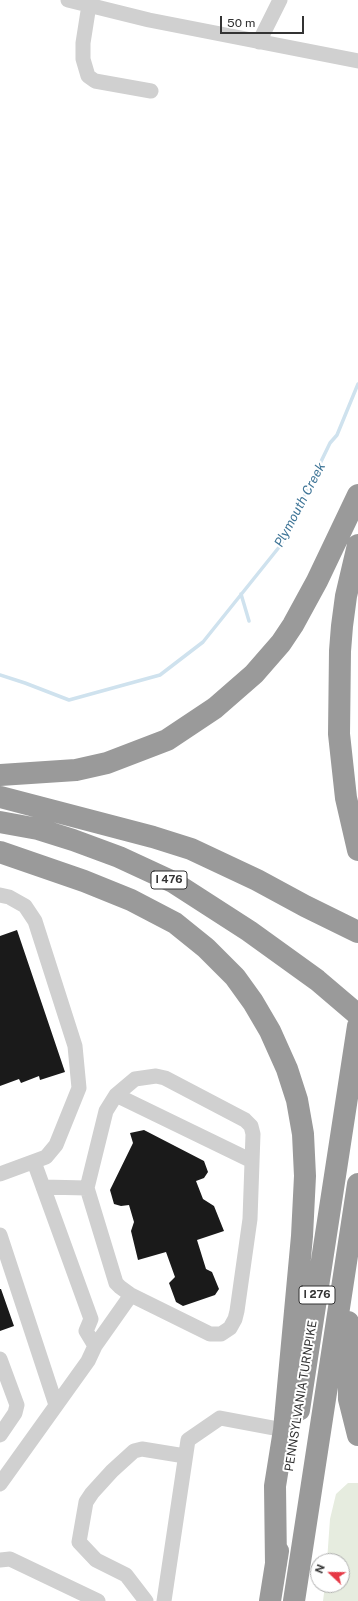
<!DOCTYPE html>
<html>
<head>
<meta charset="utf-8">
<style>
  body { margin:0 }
  #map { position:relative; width:358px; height:1601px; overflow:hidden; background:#fff; font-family:"Public Sans",sans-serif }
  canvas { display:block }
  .north { position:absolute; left:310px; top:1553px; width:40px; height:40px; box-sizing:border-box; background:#fff; border:1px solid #adadad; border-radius:50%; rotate:292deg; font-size:11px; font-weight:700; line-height:16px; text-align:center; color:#333 }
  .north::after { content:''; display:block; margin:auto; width:14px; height:18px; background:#e63946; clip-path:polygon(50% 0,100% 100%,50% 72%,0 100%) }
  .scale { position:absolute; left:220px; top:16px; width:84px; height:18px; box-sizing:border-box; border:2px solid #333; border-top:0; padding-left:5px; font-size:12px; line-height:14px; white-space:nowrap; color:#333; -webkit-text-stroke:3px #fff; paint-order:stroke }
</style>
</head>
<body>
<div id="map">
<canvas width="358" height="1601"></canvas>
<div class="north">N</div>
<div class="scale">50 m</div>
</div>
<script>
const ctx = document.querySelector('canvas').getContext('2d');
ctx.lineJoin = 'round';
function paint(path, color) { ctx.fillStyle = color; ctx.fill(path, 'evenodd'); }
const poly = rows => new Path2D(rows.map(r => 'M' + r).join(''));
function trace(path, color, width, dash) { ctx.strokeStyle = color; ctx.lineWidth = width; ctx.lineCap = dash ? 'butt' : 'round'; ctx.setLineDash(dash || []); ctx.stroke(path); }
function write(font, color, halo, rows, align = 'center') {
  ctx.font = font + ' "Public Sans",sans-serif'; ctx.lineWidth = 4; ctx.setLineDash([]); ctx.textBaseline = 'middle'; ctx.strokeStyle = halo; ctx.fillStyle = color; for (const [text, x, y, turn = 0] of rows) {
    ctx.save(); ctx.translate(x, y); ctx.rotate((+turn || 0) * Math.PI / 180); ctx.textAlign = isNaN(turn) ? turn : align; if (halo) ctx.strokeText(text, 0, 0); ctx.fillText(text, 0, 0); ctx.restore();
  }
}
const green = poly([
  [348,1483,358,1483,358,1601,323,1601,325,1585,342,1585,342,1561,327,1561,330,1519,336,1494]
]);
const stream = poly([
  [241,594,249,621],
  [0,675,25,683,69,700,160,675,203,642,280,546,330,443,337,435,358,384]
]);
const building = poly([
  [17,930,65,1072,40,1080,39,1076,21,1083,19,1079,0,1086,0,936],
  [144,1130,204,1161,208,1172,204,1178,196,1181,203,1199,214,1206,224,1231,197,1240,206,1269,212,1272,219,1289,215,1295,183,1306,176,1302,169,1283,175,1277,166,1252,138,1260,131,1231,134,1222,129,1205,121,1206,114,1204,110,1190,133,1143,130,1133],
  [0,1289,1,1289,14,1326,0,1331]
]);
const minor = poly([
  [68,0,149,20,358,61],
  [89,5,83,43,83,59,88,76,95,81,151,91],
  [259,42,280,0],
  [0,895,9,897,25,906,35,921,75,1046,79,1088,56,1145,46,1157,0,1174],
  [116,1095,252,1161],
  [43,1187,87,1188,106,1111,116,1095,135,1079,156,1076,165,1078,245,1120,251,1126,253,1134,250,1219,237,1311,235,1319,230,1328,221,1334,210,1334,131,1295,95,1346],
  [87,1188,116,1283,120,1287,131,1295],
  [0,1235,56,1405],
  [0,1359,17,1405,15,1413,0,1435],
  [0,1484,88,1361,95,1346,86,1331,91,1319,34,1162],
  [0,1560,10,1559,98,1601],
  [146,1601,126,1575,96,1560,79,1542,86,1502,92,1493,112,1471,134,1451,142,1449,185,1456],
  [164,1601,188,1440,220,1418,284,1430]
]);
const highway = poly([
  [358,545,346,596,342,626,340,651,339,734,346,798,358,850],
  [0,775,76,770,107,763,167,740,215,708,254,674,281,643,293,625,317,581,358,495],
  [0,797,153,837,191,849,257,880,305,906,358,932],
  [0,822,38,829,73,840,119,857,173,882,249,931,317,980,358,1015],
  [0,852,84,881,131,900,175,923,206,948,235,977,253,1002,270,1031,287,1069,297,1100,303,1134,305,1176,302,1236,284,1430,275,1486,276,1564],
  [348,1322,349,1399,358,1435],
  [299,1410,358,1026],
  [270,1601,278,1551],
  [294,1601,358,1184]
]);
const shields = [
  [169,880,36],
  [317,1295,36]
];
const shieldNames = [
  ["I 476",169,880],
  ["I 276",317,1295]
];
const streetNames = [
  ["PENNSYLVANIA TURNPIKE",301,1396,-81]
];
const waterNames = [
  ["Plymouth Creek",300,505,-62]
];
paint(green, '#e6ecdf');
trace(stream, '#cfe2ee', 3.5);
paint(building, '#1a1a1a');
trace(minor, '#d0d0d0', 15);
trace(highway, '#9a9a9a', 22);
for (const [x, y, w] of shields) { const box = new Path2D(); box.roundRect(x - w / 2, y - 9, w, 18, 3); ctx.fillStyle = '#fff'; ctx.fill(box); trace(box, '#333', 1); }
write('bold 11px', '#333', null, shieldNames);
write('12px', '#333', '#fff', streetNames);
write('italic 13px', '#3f7597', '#fff', waterNames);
</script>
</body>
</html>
